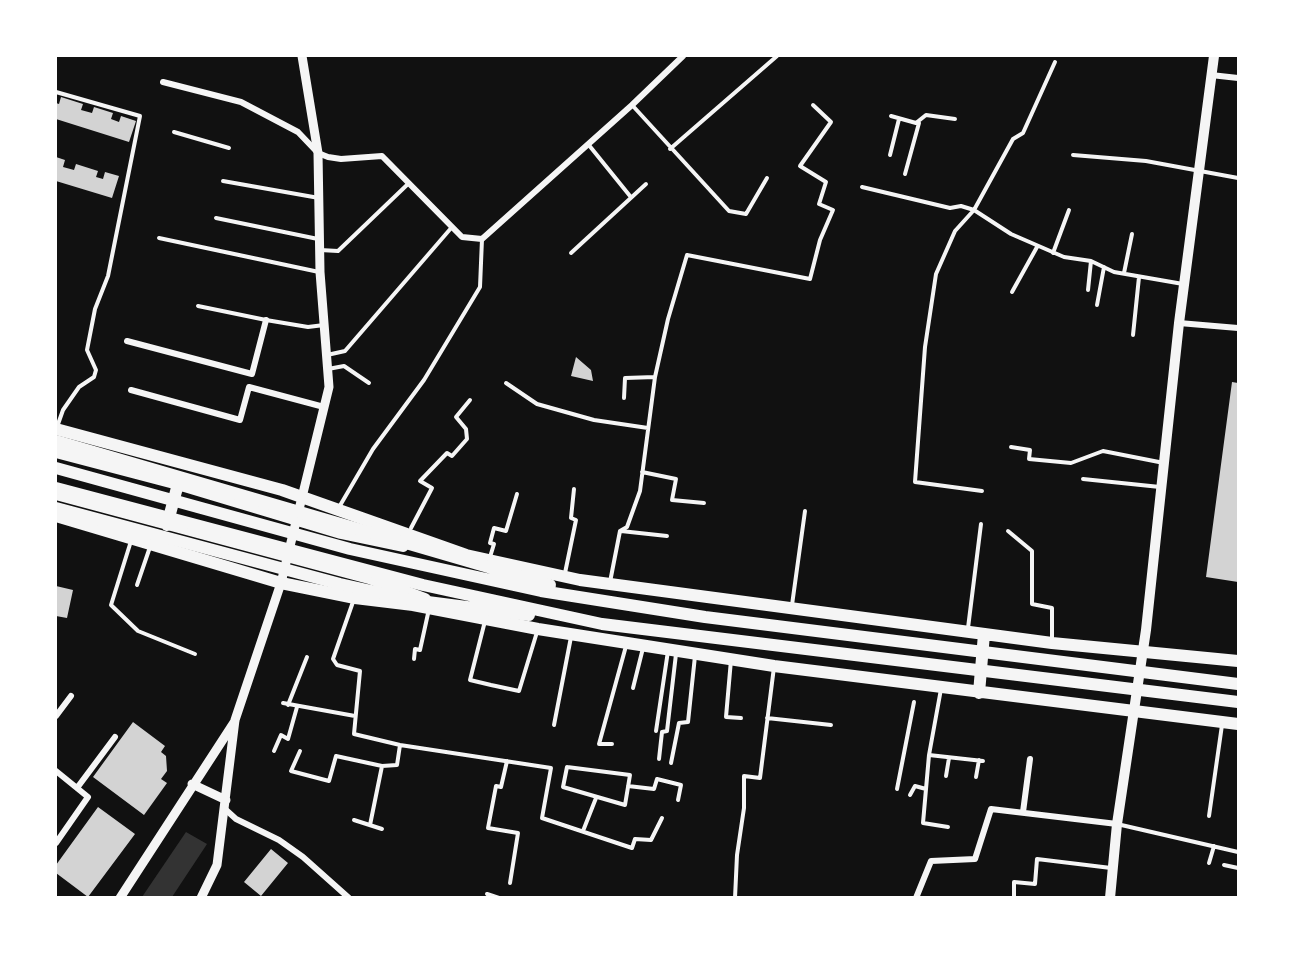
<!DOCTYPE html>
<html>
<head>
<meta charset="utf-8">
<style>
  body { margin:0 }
  #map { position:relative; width:1294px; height:953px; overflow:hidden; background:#111; font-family:Inter,sans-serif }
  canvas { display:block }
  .frame { position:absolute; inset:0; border:57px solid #fff; pointer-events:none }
</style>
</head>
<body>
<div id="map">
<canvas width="1294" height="953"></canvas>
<div class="frame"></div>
</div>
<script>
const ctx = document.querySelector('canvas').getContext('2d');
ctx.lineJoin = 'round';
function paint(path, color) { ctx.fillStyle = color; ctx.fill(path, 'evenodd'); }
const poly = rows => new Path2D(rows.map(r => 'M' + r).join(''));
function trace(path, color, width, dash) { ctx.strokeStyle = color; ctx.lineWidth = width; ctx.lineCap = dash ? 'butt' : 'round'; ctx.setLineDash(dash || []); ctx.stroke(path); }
const water = poly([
  [186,832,207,844,172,897,142,897]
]);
const building = poly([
  [61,97,83,104,81,110,92,113,94,107,113,113,111,119,119,122,121,116,136,121,129,142,56,119,56,103,59,104],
  [56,157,65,160,63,167,74,170,76,164,98,171,96,177,103,179,105,172,119,176,112,198,56,181],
  [576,357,591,370,593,381,571,376],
  [1232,382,1238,383,1238,582,1206,577],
  [56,586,73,590,67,618,56,616],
  [133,722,165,746,161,752,166,756,167,771,161,779,167,783,144,815,93,777],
  [98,807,135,834,88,897,56,873,56,865],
  [271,849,288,863,261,896,244,882]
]);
const service = poly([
  [56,92,140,116,108,276,95,309,87,350,96,370,94,377,79,387,63,410,57,427],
  [632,105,729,211,746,214,767,178],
  [891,116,916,123,926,115,955,119],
  [174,132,229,148],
  [588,144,630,196],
  [670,149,777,56],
  [890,155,899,119],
  [1073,155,1146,161,1238,178],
  [905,174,919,123],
  [223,181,319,198],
  [862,187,950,208,961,206,974,210,1011,234,1064,257,1091,261,1114,272,1183,284],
  [216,218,318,239],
  [159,238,319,272],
  [320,250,338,251,409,183],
  [571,253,646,184],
  [1053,253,1069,210],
  [1124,273,1132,234],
  [1088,290,1091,261],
  [1012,292,1037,247],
  [1097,305,1104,267],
  [198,306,266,320,308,327,324,325],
  [1133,335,1139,277],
  [327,355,345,351,452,227],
  [328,369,344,366,369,383],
  [506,383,537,404,594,420,648,428],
  [624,398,625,378,655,377],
  [1011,447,1030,450,1029,459,1071,463,1103,451,1164,463],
  [642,472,676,479,672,500,704,503],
  [1083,479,1160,487],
  [982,491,915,482,925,347,936,274,955,231,974,210,1013,139,1023,133,1055,62],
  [338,509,373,449,424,380,480,287,482,239],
  [411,528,432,488,420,481,447,453,452,456,467,439,466,429,456,417,470,400],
  [621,531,667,536],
  [1008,531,1032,551,1032,604,1052,608,1052,639],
  [131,541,111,605,138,631,195,654],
  [490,557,494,544,490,543,494,528,506,531,517,494],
  [565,573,576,520,571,518,574,489],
  [610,582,620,531,627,527,640,491,655,377,668,319,687,255,810,279,820,240,833,210,819,204,826,182,800,166,831,122,813,105],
  [137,585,150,547],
  [354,599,333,659,337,665,360,671,354,734,400,745,551,768,542,818,632,848,635,839,651,840,662,818],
  [792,605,805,511],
  [485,621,470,680,491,685,519,691,537,632],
  [968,628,981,524],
  [414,659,415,649,420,650,429,609],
  [731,660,726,717,741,718],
  [633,688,643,648],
  [941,689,929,755,923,823,948,827],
  [283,703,355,716],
  [288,705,307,657],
  [767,718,831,725],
  [554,725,571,637],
  [656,731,668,651],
  [612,744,599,744,626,646],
  [274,751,281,735,288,739,297,707],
  [300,751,291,771,329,781,336,756,382,766,397,765,400,745],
  [929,755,983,761],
  [659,759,662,732,667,731,676,654],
  [507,761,501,787,496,786,488,828,518,833,510,883],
  [671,763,679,723,688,722,695,656],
  [567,767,630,775,625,805,563,787,567,767],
  [946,776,949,758],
  [976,777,979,760],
  [628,786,654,789,657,779,681,785,678,800],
  [897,789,914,702],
  [910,795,915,786,926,789],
  [1209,816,1222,725],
  [354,820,382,829],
  [1117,824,1238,852],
  [370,825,382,766],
  [583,831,596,798],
  [1209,863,1214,846],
  [1224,865,1238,868],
  [487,894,499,898],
  [735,898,737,855,744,808,744,776,760,778,774,667],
  [1014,898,1014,882,1035,884,1037,859,1111,868]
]);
const minor = poly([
  [1211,75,1238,78],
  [163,82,241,102,298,132,318,153,328,157,341,159,382,156,462,237,482,239,632,105,683,56],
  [1179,323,1238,328],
  [127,341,252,374,266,320],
  [131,390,240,420,249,387,324,407],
  [56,716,71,696],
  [56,771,88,797,56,843],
  [77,788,115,737],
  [225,809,236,819,279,840,303,857,349,898],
  [1023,812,1030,759],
  [916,898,931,861,975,859,991,809,1117,824]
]);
const tertiary = poly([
  [192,784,226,800],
  [120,898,235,721],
  [201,898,217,865,235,720,281,583,329,387,320,272,318,153,302,56]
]);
const secondary = poly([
  [1110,898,1117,824,1146,630,1179,323,1214,56]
]);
const primary = poly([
  [56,429,282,490,466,555,580,580,1052,643,1238,661],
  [56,452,178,484,341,533,403,546],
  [56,494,369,578,425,599],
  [56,516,281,583,355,598,413,605,538,629,774,666,1238,724],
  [167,525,178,484],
  [979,693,984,634]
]);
const trunk = poly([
  [56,441,550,585],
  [56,468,350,549,541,591,705,617,1238,684],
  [56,488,423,585,602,624,1238,702],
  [56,508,340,584,412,600,529,615]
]);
paint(water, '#333');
paint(building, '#d3d3d3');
trace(service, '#f5f5f5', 4);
trace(minor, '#f5f5f5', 6);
trace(tertiary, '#f5f5f5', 9);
trace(secondary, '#f5f5f5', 10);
trace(primary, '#f5f5f5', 12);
trace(trunk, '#f5f5f5', 12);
</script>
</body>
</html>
